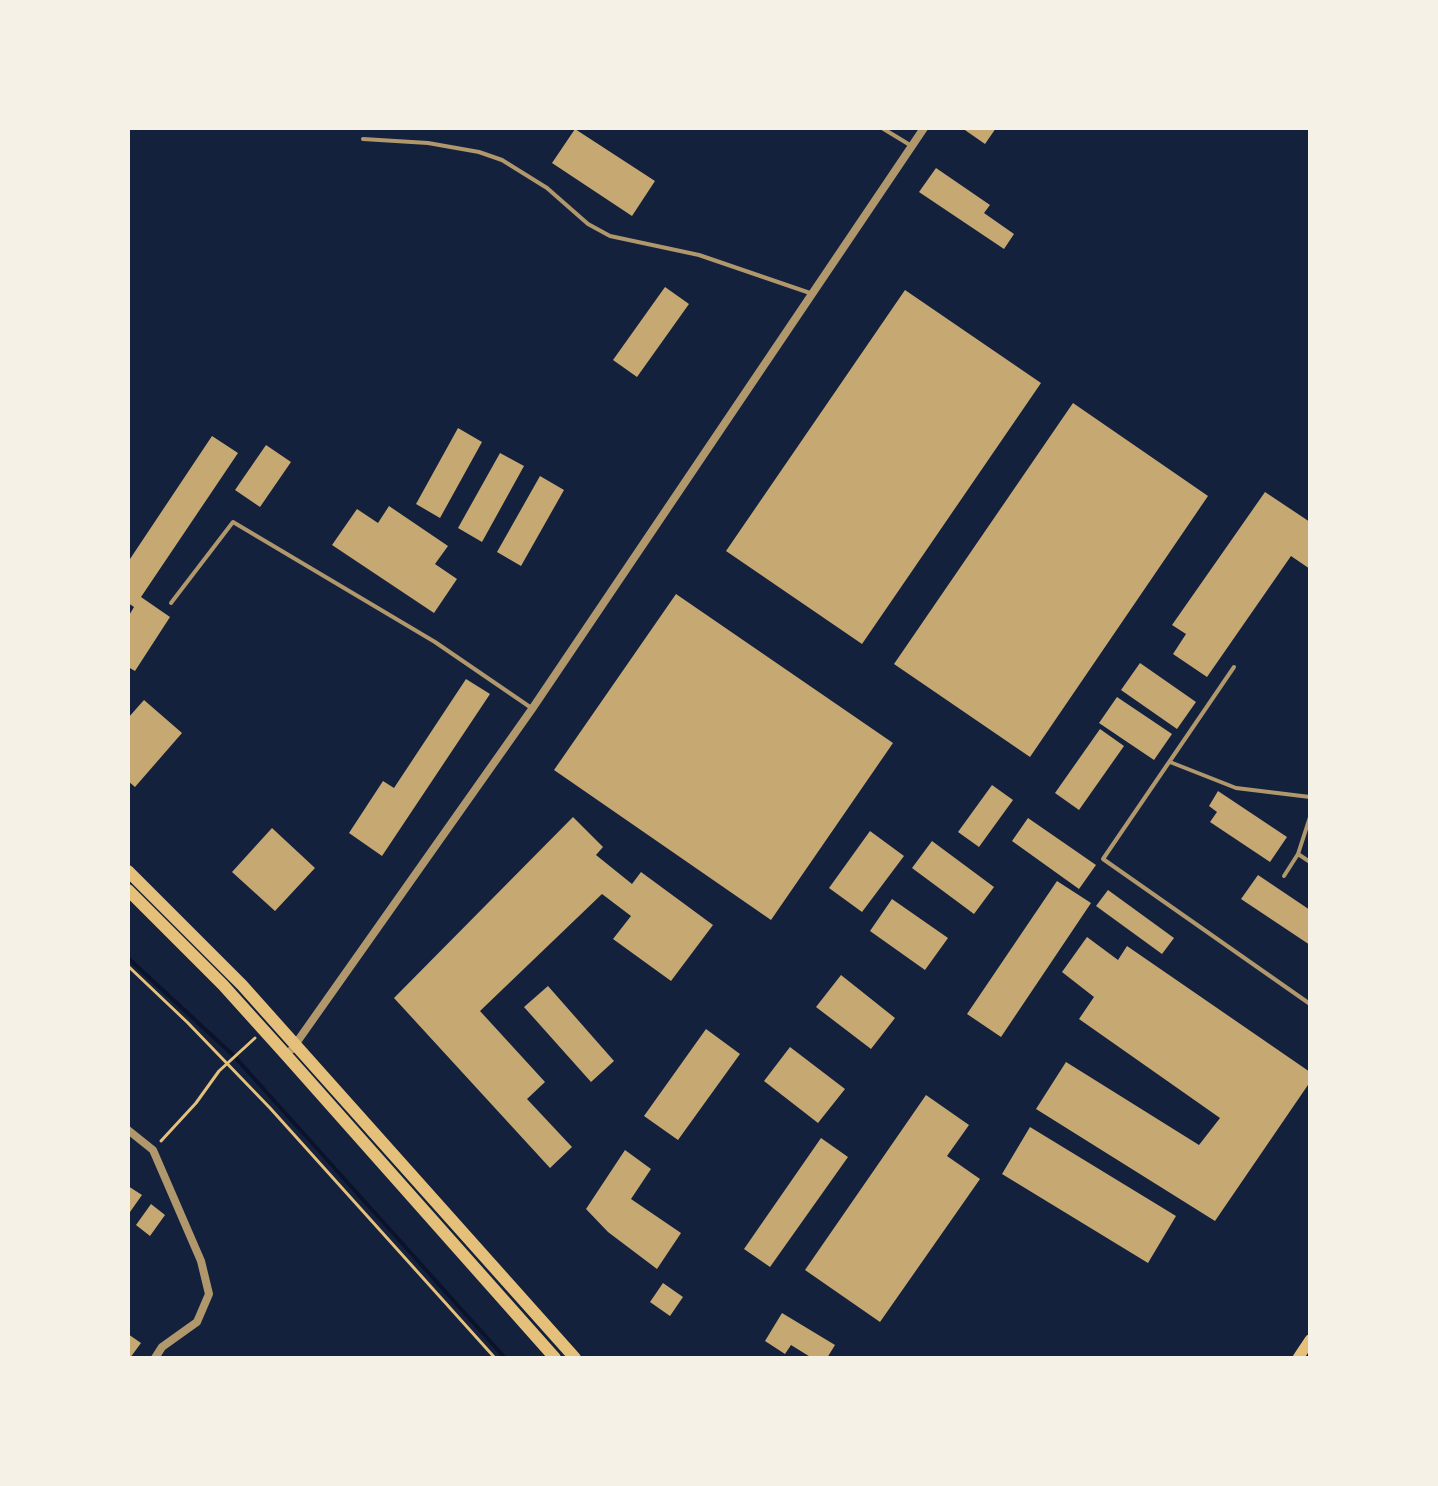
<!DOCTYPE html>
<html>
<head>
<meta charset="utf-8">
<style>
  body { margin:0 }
  #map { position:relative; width:1438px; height:1486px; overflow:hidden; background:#14213d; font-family:Roboto,sans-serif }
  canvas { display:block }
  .frame { position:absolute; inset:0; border:130px solid #f6f1e7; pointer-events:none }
</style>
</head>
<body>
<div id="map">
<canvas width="1438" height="1486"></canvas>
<div class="frame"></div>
</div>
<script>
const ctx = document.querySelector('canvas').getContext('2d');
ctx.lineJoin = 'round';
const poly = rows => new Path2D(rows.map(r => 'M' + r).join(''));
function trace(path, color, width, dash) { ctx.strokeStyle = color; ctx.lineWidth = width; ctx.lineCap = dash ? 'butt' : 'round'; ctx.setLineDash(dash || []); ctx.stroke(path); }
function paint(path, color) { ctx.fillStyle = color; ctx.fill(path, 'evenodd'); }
const stream = poly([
  [128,958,234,1056,505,1358]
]);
const building = poly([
  [962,128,996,128,985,144],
  [575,129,655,181,632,216,552,163],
  [936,168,990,205,984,213,1014,234,1004,249,919,192],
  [665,287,689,304,637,377,613,360],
  [905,290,1041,383,862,644,726,551],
  [1073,403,1208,496,1030,757,894,664],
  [458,428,482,442,440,518,416,504],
  [212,436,238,453,141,597,170,617,135,671,128,667,128,617,134,607,128,603,128,562],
  [266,445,291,462,260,507,235,490],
  [500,453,524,466,482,542,458,528],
  [540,476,564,490,521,566,497,552],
  [1265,492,1310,522,1310,569,1291,556,1207,677,1173,654,1186,634,1172,625],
  [389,506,448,546,435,564,457,579,434,613,332,545,357,509,378,523],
  [676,594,893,743,771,920,554,770],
  [1140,663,1196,702,1177,729,1121,690],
  [466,679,490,694,382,856,349,833,383,781,394,788],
  [1117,697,1172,734,1154,760,1099,723],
  [144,700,182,733,135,787,128,781,128,718],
  [1100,729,1124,746,1079,810,1055,793],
  [992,785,1013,800,979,847,958,832],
  [1218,791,1287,837,1270,862,1210,822,1217,812,1209,806],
  [573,817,603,847,596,855,632,884,641,872,713,925,671,981,613,939,631,916,602,894,480,1011,545,1082,527,1099,572,1147,550,1168,394,998],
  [1028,818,1096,865,1079,889,1012,841],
  [272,828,315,868,275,911,232,872],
  [870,831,904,856,862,912,829,888],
  [932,841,994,887,974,914,912,868],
  [1258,875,1310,910,1310,945,1241,899],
  [1057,881,1091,903,1001,1037,967,1014],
  [1108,890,1174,938,1162,954,1096,906],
  [892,899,948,938,925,970,870,931],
  [1087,937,1118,960,1127,946,1310,1072,1310,1082,1215,1221,1036,1109,1066,1062,1199,1145,1220,1118,1079,1019,1094,997,1062,972],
  [841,975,895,1018,871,1049,816,1007],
  [548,986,614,1061,591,1082,524,1007],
  [706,1029,740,1054,678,1140,644,1116],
  [790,1047,845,1089,818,1123,764,1081],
  [926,1095,969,1125,947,1156,980,1179,880,1322,805,1270],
  [1030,1127,1176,1216,1148,1263,1002,1174],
  [821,1138,848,1157,770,1267,744,1249],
  [625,1150,651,1169,631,1199,681,1233,657,1269,608,1232,586,1209],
  [128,1186,142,1195,130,1212,128,1210],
  [151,1204,165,1215,150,1236,136,1225],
  [663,1283,683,1297,670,1316,650,1302],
  [782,1313,835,1345,827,1358,812,1358,791,1345,785,1354,765,1341],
  [128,1334,141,1343,130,1358,128,1357]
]);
const path = poly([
  [128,966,188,1023,270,1108,495,1358],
  [161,1141,196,1103,219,1071,255,1038]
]);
const service = poly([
  [882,128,910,145],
  [363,139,428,143,479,152,502,160,547,188,588,224,610,236,699,255,810,293],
  [171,603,233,522,435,642,530,707],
  [1234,667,1103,859,1310,1004],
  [1170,762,1236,788,1310,797],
  [1298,854,1310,862],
  [1284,876,1298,854,1310,817]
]);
const minor = poly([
  [292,1049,532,709,924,128],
  [128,1130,153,1150,201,1261,209,1294,197,1322,162,1347,155,1358]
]);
const secondary = poly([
  [1298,1358,1310,1340]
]);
const primary = poly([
  [128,871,242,985,575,1358],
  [128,890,223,985,287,1056,555,1358]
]);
trace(stream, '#0b132b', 4);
paint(building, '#c6a872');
trace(path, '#e5c07b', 3);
trace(service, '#b1986c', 4);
trace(minor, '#b1986c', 8);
trace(secondary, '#e5c07b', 11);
trace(primary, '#e5c07b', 12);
</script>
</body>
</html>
